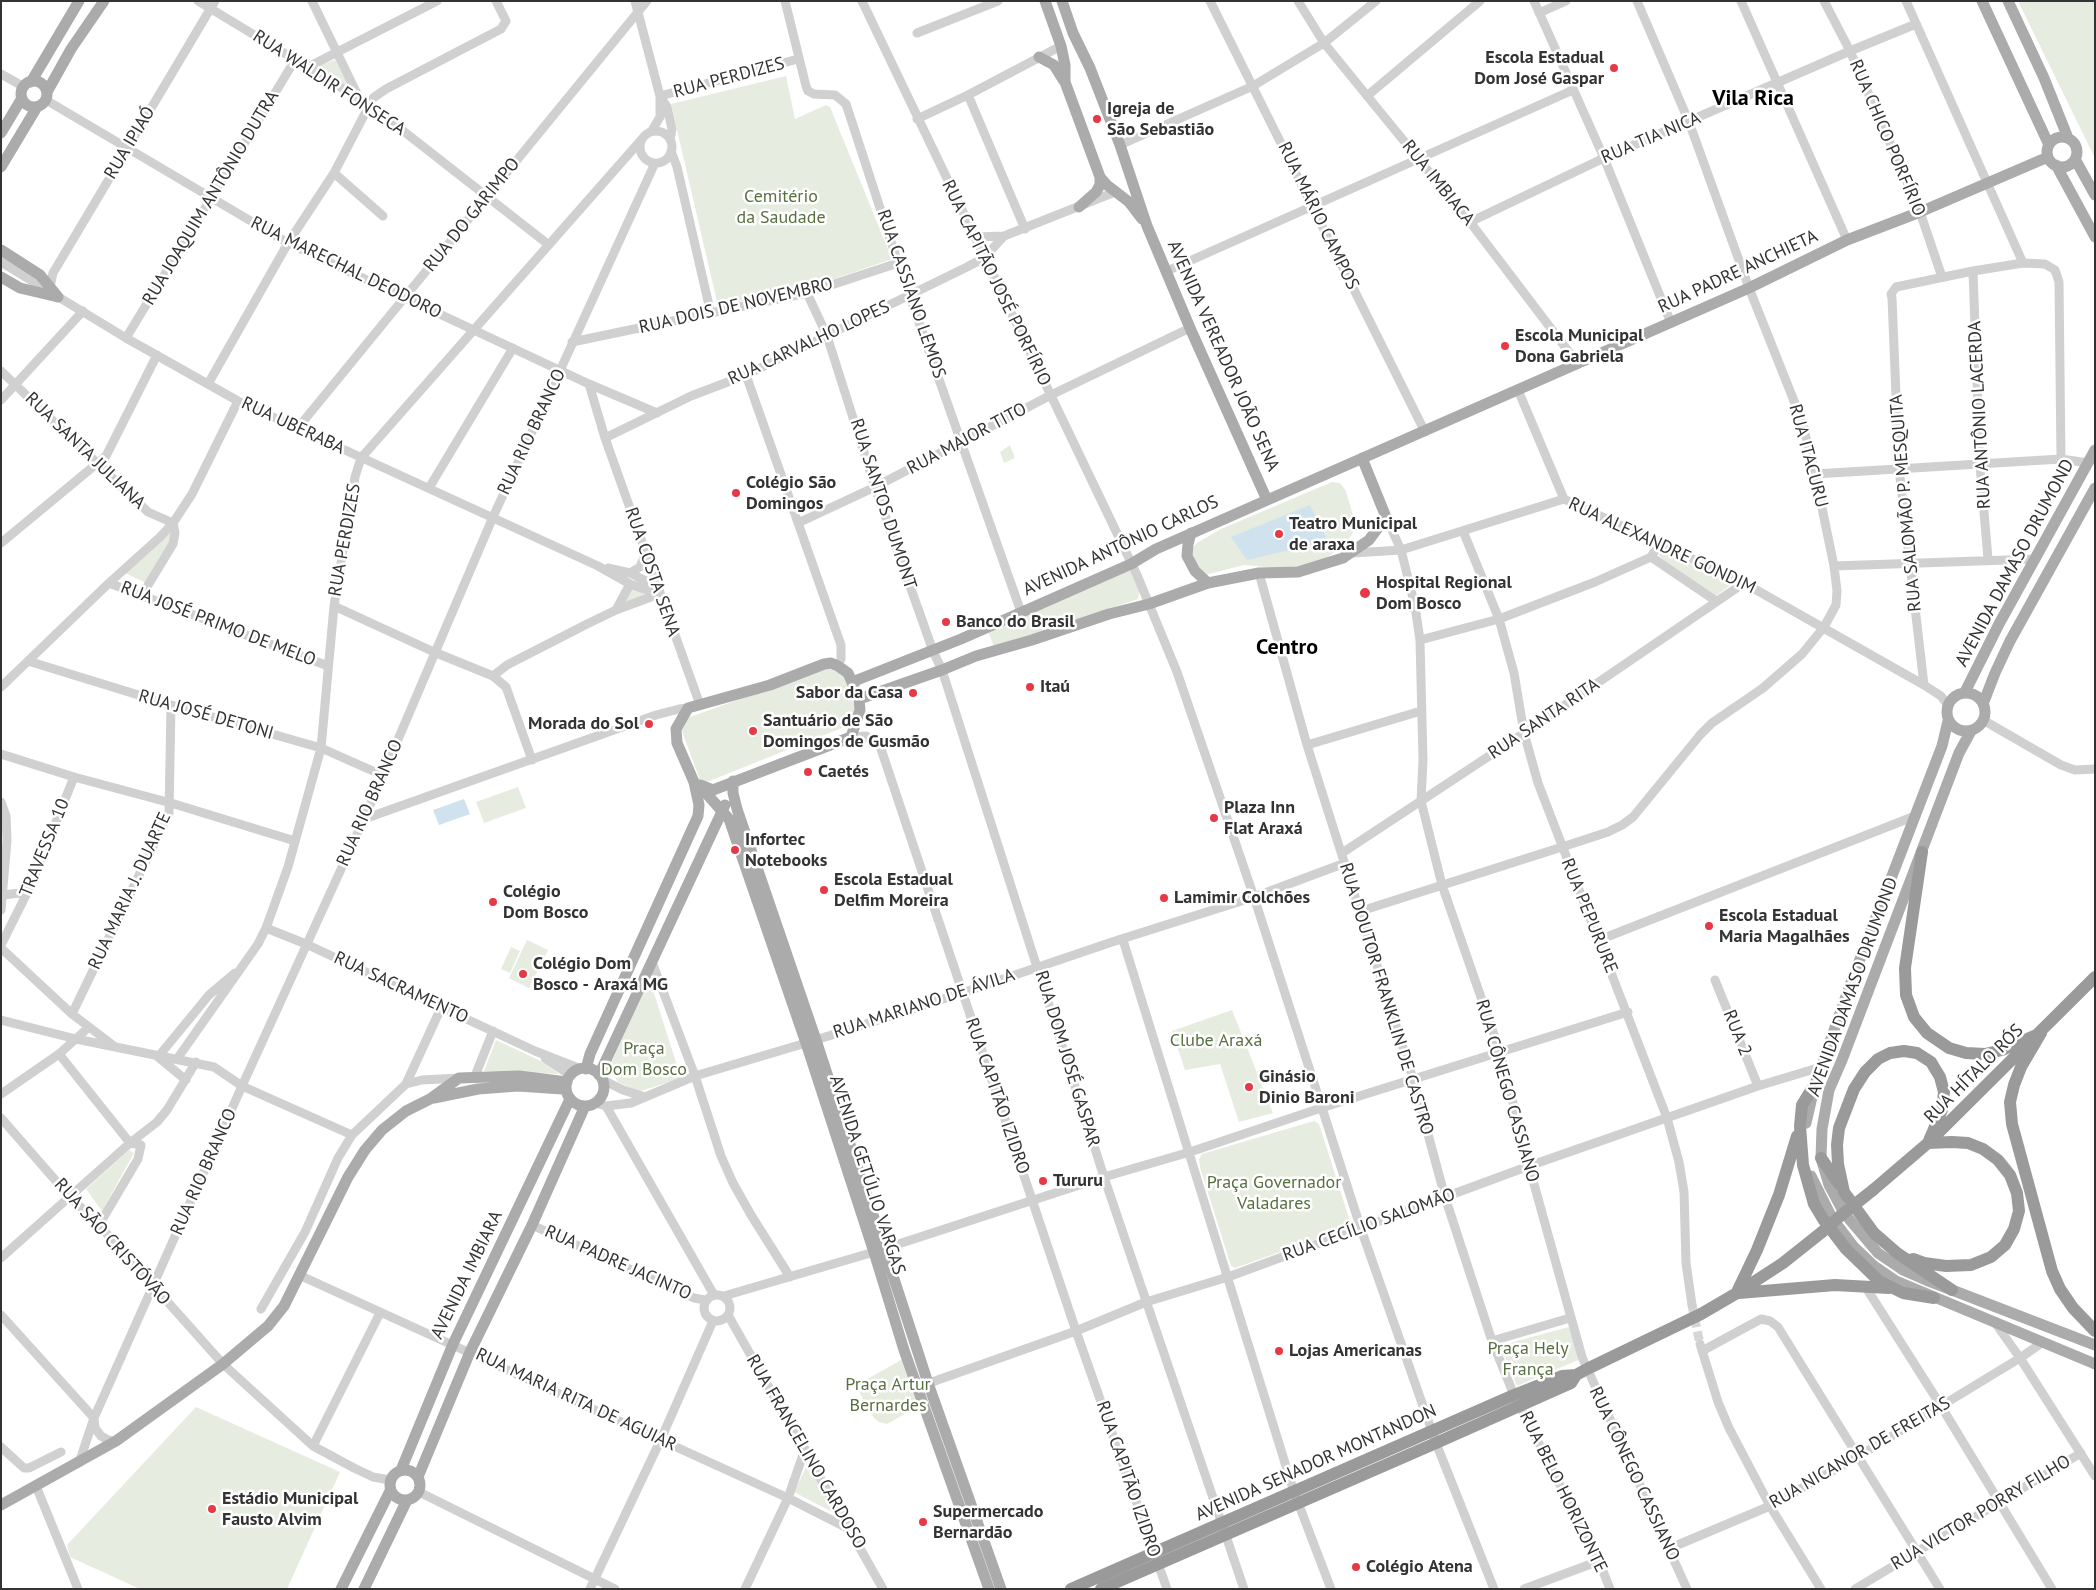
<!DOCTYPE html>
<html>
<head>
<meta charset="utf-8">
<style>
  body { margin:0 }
  #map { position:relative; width:2096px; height:1590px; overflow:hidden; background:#fff; font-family:"PT Sans",sans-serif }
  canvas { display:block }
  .frame { position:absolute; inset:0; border:2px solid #333; pointer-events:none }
</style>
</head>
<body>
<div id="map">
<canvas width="2096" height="1590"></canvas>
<div class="frame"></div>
</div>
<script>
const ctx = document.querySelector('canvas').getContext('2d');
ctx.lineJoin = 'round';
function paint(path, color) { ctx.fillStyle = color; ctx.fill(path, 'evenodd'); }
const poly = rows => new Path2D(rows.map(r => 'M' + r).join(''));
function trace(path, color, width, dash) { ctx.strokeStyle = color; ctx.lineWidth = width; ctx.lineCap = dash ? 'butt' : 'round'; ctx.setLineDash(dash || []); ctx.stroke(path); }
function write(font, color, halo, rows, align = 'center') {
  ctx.font = font + ' "PT Sans",sans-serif'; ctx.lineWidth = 5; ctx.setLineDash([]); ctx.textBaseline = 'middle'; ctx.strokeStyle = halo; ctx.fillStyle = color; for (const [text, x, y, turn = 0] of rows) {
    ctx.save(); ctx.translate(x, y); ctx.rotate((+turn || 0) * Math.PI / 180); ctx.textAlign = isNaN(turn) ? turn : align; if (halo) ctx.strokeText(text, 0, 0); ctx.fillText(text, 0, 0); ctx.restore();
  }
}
const green = poly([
  [2018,1,2095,1,2095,159,2093,154],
  [335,60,347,83,345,87,320,70,319,65],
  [786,76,795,119,826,105,830,107,892,259,808,288,718,306,671,104],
  [1010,445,1015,458,1004,463,1000,452],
  [1332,482,1340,483,1346,491,1356,526,1351,536,1332,554,1316,564,1285,569,1244,565,1205,575,1199,571,1191,554,1192,548,1197,543,1221,529],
  [172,530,172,539,146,583,125,573],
  [1670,553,1732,584,1716,596,1661,559,1658,554],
  [1124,568,1131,572,1140,589,1138,599,994,647,988,631],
  [633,588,644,593,645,596,624,602],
  [824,669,833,669,842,672,856,710,855,717,849,725,707,782,700,780,682,731,682,723,687,718],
  [518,787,526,808,484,823,476,802],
  [527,940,548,950,529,988,509,978],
  [511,947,520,951,510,973,501,969],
  [646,986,652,987,681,1078,638,1092,618,1082,609,1068],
  [1232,1010,1273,1113,1239,1122,1220,1064,1185,1070,1172,1031],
  [496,1040,545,1063,559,1074,484,1071],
  [1314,1121,1319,1124,1350,1221,1349,1226,1345,1229,1235,1268,1231,1266,1200,1167,1199,1159,1202,1154],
  [129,1150,134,1153,102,1211,86,1189],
  [1569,1327,1571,1328,1578,1360,1517,1386,1503,1352,1504,1347,1513,1342],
  [903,1359,920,1405,887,1424,879,1422,874,1418,866,1405,859,1391,862,1382],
  [196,1407,340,1472,287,1589,140,1589,70,1557,67,1545],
  [808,1463,836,1514,794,1492]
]);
const water = poly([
  [1310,505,1328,541,1247,560,1231,537],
  [464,799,470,814,439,825,433,810]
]);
const minorTunnel = poly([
  [1692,1305,1700,1344]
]);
const minor = poly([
  [198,1,370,105,549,245],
  [312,1,359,98],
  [635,1,660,96,667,107,672,129,670,140],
  [785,1,806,86,808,91,814,94,835,95,846,104,898,263,1021,612],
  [862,1,1137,575,1177,672,1254,897,1361,1229,1436,1443,1494,1589],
  [1210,1,1425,432],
  [1298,1,1324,43,1470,222,1578,364],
  [1534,1,1604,158,1671,323],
  [1741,1,1847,240],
  [1824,1,1850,51,1920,212,1942,277],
  [1906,1,2023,263],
  [1539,13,1566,1],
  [917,33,998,1],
  [308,67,437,1],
  [1,74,24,87],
  [968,95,1025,229],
  [660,96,798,59],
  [1367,96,1480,1],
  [46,100,288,243,589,384,657,413],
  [917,119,968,95,1061,46],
  '640 147a16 16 0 1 1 32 0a16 16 0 1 1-32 0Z',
  [651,132,660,117,660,97],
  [1120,145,1253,86,1324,43,1376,1],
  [671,151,677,167,711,314],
  [334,173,383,216],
  [1470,222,1604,158,1850,51,1916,24],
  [974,237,1004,236,1115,192],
  [1,262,126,338,238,401,598,566,630,584,659,594],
  [1167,271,1573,90],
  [1973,271,1980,465,1988,559],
  [50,287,53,273,215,1],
  [807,293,827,336,875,487,933,651,942,670,1104,1177,1244,1589],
  [126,338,295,60],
  [572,342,807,293,898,263],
  [1,371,148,512,173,523,175,533,173,544,142,595],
  [746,375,841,645,841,659,838,666],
  [208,384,288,243,334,173,373,98,386,89,501,29,506,21,496,1],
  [589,384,605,438,700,705],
  [1518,390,1564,499],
  [1,400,83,311],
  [297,429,647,1],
  [605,438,691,396,746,375,967,267,984,258,1004,236],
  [1815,474,2061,459,2088,463],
  [429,488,513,348],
  [1386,517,1401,550,1415,606,1420,640,1423,760,1421,801,1442,885,1500,1052,1529,1166,1582,1357,1687,1589],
  [798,523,875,487,1051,395,1190,328],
  [1463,531,1499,619,1514,673,1524,733,1538,783,1667,1118,1679,1162,1684,1192,1686,1263,1692,1305],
  [1,543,106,456,157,355],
  [1353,553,1401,550,1564,499,1744,583,1924,685,1941,696,1947,704],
  [1651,557,1716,601],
  [1834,566,2036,559],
  [608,568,630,573,656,586],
  [630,573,640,567,645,555],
  [1259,573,1307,745,1413,1079,1445,1197,1492,1341,1514,1395,1599,1561,1610,1589],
  [109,583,328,666],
  [334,606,434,652,493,676,506,687,532,760],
  [616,610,630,584],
  [1420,640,1499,619,1595,582,1651,557,1660,542],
  [28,661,171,705,321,748,382,775],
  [493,676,507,665,587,624,616,610,659,594],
  [1924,685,1899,469,1892,298,1891,294,1896,287,1973,271,2023,263,2045,264,2055,270,2059,282,2061,459],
  [1,687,109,583,160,537,173,523,192,494,238,401],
  [1983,720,2061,765,2075,770,2095,769],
  [851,737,866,736,880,746,1076,1331,1167,1589],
  [1307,745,1421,711],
  [1,754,74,777,171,803,295,841],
  [1,802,6,816,7,840,1,910],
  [364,819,656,715,679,709,688,708],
  [1342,853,1524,733,1744,583],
  [3,895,20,893,30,887],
  [1361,911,1562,847,1608,832,1622,825,1633,817,1700,735,1712,723,1763,688,1802,654,1824,627,1836,605,1837,591,1834,566,1815,474,1802,421,1749,288,1689,122,1637,1],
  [266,928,306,944,535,1051,581,1069],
  [1123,940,1294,1492,1331,1589],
  [1599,940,1915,816],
  [1,945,30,887,74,777],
  [1,948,72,1014,114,1046],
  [652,962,695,1076,721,1156,733,1183,751,1215,790,1277],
  [1715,980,1758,1086],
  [72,1014,169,813,171,705],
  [1,1020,76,1039,214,1067,242,1086,352,1135],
  [59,1054,130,1143,141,1145,138,1159,99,1225],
  [545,1058,570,1075],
  [177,1059,258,944,266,928,288,867,321,748,334,606,355,477,361,458,642,139],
  [475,1076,493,1031],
  [601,1079,623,1090,645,1097],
  [186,1080,158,1057,209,995,235,973],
  [406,1084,441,1008],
  [1,1094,59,1054,89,1027],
  [595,1103,606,1106,631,1103,695,1076,816,1040,962,993,1112,942,1254,897,1345,863],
  [606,1106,714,1295],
  [1,1118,70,1197,99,1225,223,1364,313,1446,354,1468,373,1477,390,1480],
  [532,1225,694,1298,705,1300],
  [1,1258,130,1143,157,1122,167,1110,196,1062],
  [299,1275,788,1498,851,1530],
  [1865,1286,1941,1406,2052,1589],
  '704 1308a13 13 0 1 1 26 0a13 13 0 1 1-26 0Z',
  [724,1296,874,1252,1104,1177,1190,1152,1321,1108,1628,1012],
  [261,1309,305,1232,338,1158,352,1135,406,1084,422,1080,459,1078],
  [1,1315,94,1418],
  [728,1315,883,1589],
  [1996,1324,2020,1358,2095,1476],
  [1492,1341,1570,1318],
  [1700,1344,1718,1402,1729,1428,1770,1506,1821,1589],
  [1702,1351,1761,1319,1770,1321,1778,1327,1940,1589],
  [918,1387,1076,1331,1146,1302,1228,1277,1529,1166,1758,1086,1821,1067],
  [94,1419,95,1428,101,1436,108,1440,116,1441],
  [313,1446,380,1313],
  [1,1447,24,1468,29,1468,61,1452],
  [79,1463,94,1418,242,1086,364,819,493,517,655,163],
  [36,1486,78,1589],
  [419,1492,615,1589],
  [1668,1549,1770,1506,1859,1456,2020,1358,2043,1342],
  [590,1589,661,1439,713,1321],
  [745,1589,788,1498,805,1449],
  [1524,1589,1599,1561],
  [1855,1589,2081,1453]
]);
const major = poly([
  [1045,1,1061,46,1065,65,1065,82,1100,177,1107,185,1129,202,1142,219],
  [1062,1,1073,33,1090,68,1120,145,1147,226,1190,328,1267,500],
  [1982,1,2049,145],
  [2008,1,2044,78,2068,138],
  [1039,57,1054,65,1064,81],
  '21 94a13 13 0 1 1 26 0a13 13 0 1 1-26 0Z',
  [31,82,79,1],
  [47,92,71,49,104,1],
  [1,133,22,98],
  '2047 152a15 15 0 1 1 30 0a15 15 0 1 1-30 0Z',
  [2075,159,2095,195],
  [2056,165,2095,237],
  [1,167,37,107],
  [1079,207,1096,192,1100,185,1100,177],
  [1,250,40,275,58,297],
  [1,277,20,288,58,297],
  [1191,533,1188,544,1187,556,1195,571,1208,583],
  [852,682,961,639,1131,564,1156,549,1749,288,1847,240,1920,212,2048,157],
  [1965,692,1999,624,2095,450],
  '1947 712a19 19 0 1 1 38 0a19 19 0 1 1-38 0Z',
  [859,699,942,670,976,656,1032,640,1109,614,1149,604,1208,583,1259,573,1298,572,1343,558,1369,540,1386,517,1362,458],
  [1983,704,1995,673,2010,641,2095,488],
  [1971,731,1959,753,1842,1060,1829,1090,1822,1129,1821,1158,1829,1185,1844,1213,1878,1253,1903,1270,1926,1280,2095,1345],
  [733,781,733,793,737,809,816,1040,928,1383,1001,1589],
  [694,782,706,793,729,819,806,1043,874,1252,904,1350,989,1589],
  '566 1087a19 19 0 1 1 38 0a19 19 0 1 1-38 0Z',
  [586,1069,590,1054,698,816,699,805,694,782,677,743,676,729,688,708,770,685,824,664,831,663,838,666,848,673,859,699,860,710,851,737,713,790,700,785],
  [599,1075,725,805],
  [434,1098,478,1089,518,1086,562,1089],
  [1806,1123,1815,1084,1850,985,1942,746,1948,721],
  [1811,1176,1832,1218,1854,1247,1874,1266,1896,1281,2095,1364],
  '390 1485a15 15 0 1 1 30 0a15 15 0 1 1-30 0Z',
  [401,1470,453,1344,570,1099],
  [418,1477,470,1352,532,1225,585,1106],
  [1,1505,116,1441,223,1364,268,1326,284,1306,348,1177,365,1150,382,1130,406,1111,430,1099,459,1078,519,1076,567,1082],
  [341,1589,390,1491],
  [364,1589,407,1500]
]);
const highway = poly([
  [1922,852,1905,968,1906,995,1914,1017,1927,1033,1949,1048,1966,1053,1985,1054,2002,1050,2041,1033],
  [2041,1033,2021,1067,2014,1085,2010,1102,2012,1124,2052,1271,2060,1289,2073,1308,2095,1331],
  [1815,1084,1802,1105,1800,1126,1803,1165,1814,1204,1823,1219,1846,1249,1879,1281,1903,1293,1934,1298],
  [1928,1143,1942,1110,1944,1092,1940,1077,1931,1062,1917,1053,1904,1051,1890,1053,1878,1059,1865,1072,1854,1089,1839,1128,1837,1145,1838,1164,1844,1192,1874,1233,1897,1253,1952,1290],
  [1821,1158,1839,1184],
  [1873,1190,1928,1143,2095,977],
  [1913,1259,1924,1263,1946,1266,1971,1265,1991,1257,2005,1245,2014,1229,2019,1211,2017,1193,2010,1175,1998,1160,1983,1149,1968,1143,1952,1142,1928,1143],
  [1737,1292,1757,1250,1779,1195,1797,1136],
  [1739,1293,1835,1285,1889,1288],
  [1071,1589,1514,1395,1562,1376,1576,1375],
  [1101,1589,1436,1443,1571,1383,1576,1375,1587,1369,1701,1314,1737,1293,1783,1263,1822,1232]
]);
const highwayBridge = poly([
  [1839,1217,1873,1190],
  [1822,1232,1838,1218]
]);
const markers = [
  [1614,68,5,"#e63946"],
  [1097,119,5,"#e63946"],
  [1505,346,5,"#e63946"],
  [736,493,5,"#e63946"],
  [1279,534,5,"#e63946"],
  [1365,593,6,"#e63946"],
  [946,622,5,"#e63946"],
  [1030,687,5,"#e63946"],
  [913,693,5,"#e63946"],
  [649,724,5,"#e63946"],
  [753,731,5,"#e63946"],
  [808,772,5,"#e63946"],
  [1214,818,5,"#e63946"],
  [735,850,5,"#e63946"],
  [824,890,5,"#e63946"],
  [1164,898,5,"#e63946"],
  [493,902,5,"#e63946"],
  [1709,926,5,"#e63946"],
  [523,974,5,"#e63946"],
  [1249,1087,5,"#e63946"],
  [1043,1181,5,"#e63946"],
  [1279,1351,5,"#e63946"],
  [212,1509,5,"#e63946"],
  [923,1522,5,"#e63946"],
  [1356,1567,5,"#e63946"]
];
const poiNames = [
  ["Escola Estadual",1604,58,"right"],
  ["Dom José Gaspar",1604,79,"right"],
  ["Igreja de",1107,109],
  ["São Sebastião",1107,130],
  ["Escola Municipal",1515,336],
  ["Dona Gabriela",1515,357],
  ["Colégio São",746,483],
  ["Domingos",746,504],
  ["Teatro Municipal",1289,524],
  ["de araxa",1289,545],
  ["Hospital Regional",1376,583],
  ["Dom Bosco",1376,604],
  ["Banco do Brasil",956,622],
  ["Itaú",1040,687],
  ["Sabor da Casa",903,693,"right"],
  ["Santuário de São",763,721],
  ["Domingos de Gusmão",763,742],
  ["Morada do Sol",639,724,"right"],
  ["Caetés",818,772],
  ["Plaza Inn",1224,808],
  ["Flat Araxá",1224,829],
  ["Infortec",745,840],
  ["Notebooks",745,861],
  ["Escola Estadual",834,880],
  ["Delfim Moreira",834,901],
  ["Colégio",503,892],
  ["Dom Bosco",503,913],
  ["Lamimir Colchões",1174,898],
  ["Escola Estadual",1719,916],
  ["Maria Magalhães",1719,937],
  ["Colégio Dom",533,964],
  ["Bosco - Araxá MG",533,985],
  ["Ginásio",1259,1077],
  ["Dinio Baroni",1259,1098],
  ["Tururu",1053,1181],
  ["Lojas Americanas",1289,1351],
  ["Estádio Municipal",222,1499],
  ["Fausto Alvim",222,1520],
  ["Supermercado",933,1512],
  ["Bernardão",933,1533],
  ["Colégio Atena",1366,1567]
];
const streetNames = [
  ["RUA PERDIZES",729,78,-15],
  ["RUA WALDIR FONSECA",329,83,33],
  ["RUA TIA NICA",1651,138,-23],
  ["RUA CHICO PORFÍRIO",1887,138,67],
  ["RUA IPIAÓ",130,143,-59],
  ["RUA IMBIACA",1438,183,51],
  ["RUA JOAQUIM ANTÔNIO DUTRA",211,198,-59],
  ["RUA DO GARIMPO",472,215,-51],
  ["RUA MÁRIO CAMPOS",1318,216,64],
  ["RUA MARECHAL DEODORO",346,268,26],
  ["RUA PADRE ANCHIETA",1738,272,-25],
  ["RUA CAPITÃO JOSÉ PORFÍRIO",996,283,64],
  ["RUA CASSIANO LEMOS",911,294,71],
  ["RUA DOIS DE NOVEMBRO",736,306,-13],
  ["RUA CARVALHO LOPES",809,343,-25],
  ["AVENIDA VEREADOR JOÃO SENA",1223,356,66],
  ["RUA ANTÔNIO LACERDA",1980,415,-93],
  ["RUA UBERABA",293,426,25],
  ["RUA RIO BRANCO",532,432,-65],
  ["RUA MAJOR TITO",967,439,-28],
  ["RUA SANTA JULIANA",85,451,44],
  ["RUA ITACURU",1808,456,75],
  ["RUA SALOMÃO P. MESQUITA",1906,503,-95],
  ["RUA SANTOS DUMONT",883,504,72],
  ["RUA PERDIZES",345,540,-80],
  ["AVENIDA ANTÔNIO CARLOS",1121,546,-25],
  ["RUA ALEXANDRE GONDIM",1662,546,25],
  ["AVENIDA DAMASO DRUMOND",2015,563,-62],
  ["RUA COSTA SENA",652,572,71],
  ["RUA JOSÉ PRIMO DE MELO",218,624,21],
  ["RUA JOSÉ DETONI",206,715,16],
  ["RUA SANTA RITA",1544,719,-34],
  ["RUA RIO BRANCO",370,803,-66],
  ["TRAVESSA 10",45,848,-68],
  ["RUA MARIA J. DUARTE",130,891,-65],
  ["RUA PEPURURE",1589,916,68],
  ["AVENIDA DAMASO DRUMOND",1853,987,-70],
  ["RUA SACRAMENTO",401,988,25],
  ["RUA DOUTOR FRANKLIN DE CASTRO",1386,999,73],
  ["RUA MARIANO DE ÁVILA",924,1004,-18],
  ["RUA 2",1737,1033,68],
  ["RUA DOM JOSÉ GASPAR",1067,1059,73],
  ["RUA HÍTALO RÓS",1974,1074,-45],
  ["RUA CÔNEGO CASSIANO",1507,1091,74],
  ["RUA CAPITÃO IZIDRO",997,1096,71],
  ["RUA RIO BRANCO",204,1172,-66],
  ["AVENIDA GETÚLIO VARGAS",867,1175,72],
  ["RUA CECÍLIO SALOMÃO",1369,1225,-20],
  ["RUA SÃO CRISTÓVÃO",112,1242,48],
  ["RUA PADRE JACINTO",618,1263,24],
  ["AVENIDA IMBIARA",467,1275,-64],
  ["RUA MARIA RITA DE AGUIAR",576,1400,25],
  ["RUA FRANCELINO CARDOSO",806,1452,60],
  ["RUA NICANOR DE FREITAS",1860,1453,-30],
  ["AVENIDA SENADOR MONTANDON",1316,1463,-24],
  ["RUA CÔNEGO CASSIANO",1634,1474,65],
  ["RUA CAPITÃO IZIDRO",1128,1479,71],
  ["RUA BELO HORIZONTE",1563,1492,64],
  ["RUA VICTOR PORRY FILHO",1981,1513,-31]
];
const parkNames = [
  ["Cemitério",781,197],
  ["da Saudade",781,218],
  ["Clube Araxá",1216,1041],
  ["Praça",644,1049],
  ["Dom Bosco",644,1070],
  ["Praça Governador",1274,1183],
  ["Valadares",1274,1204],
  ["Praça Hely",1528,1349],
  ["França",1528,1370],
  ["Praça Artur",888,1385],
  ["Bernardes",888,1406]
];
const districtNames = [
  ["Vila Rica",1753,99],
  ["Centro",1287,648]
];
paint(green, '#e6ecdf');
paint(water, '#cfe2ee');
trace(minorTunnel, '#d6d6d6', 9, [9, 4.5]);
trace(minor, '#d0d0d0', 9);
trace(major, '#ababab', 11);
trace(highway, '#9a9a9a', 12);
trace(highwayBridge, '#9a9a9a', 12);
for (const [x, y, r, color] of markers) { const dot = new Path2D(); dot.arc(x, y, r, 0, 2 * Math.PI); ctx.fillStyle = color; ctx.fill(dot); trace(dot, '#fff', 2); }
write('bold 18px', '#333', '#fff', poiNames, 'left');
write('18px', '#333', '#fff', streetNames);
write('18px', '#56703f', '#fff', parkNames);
write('bold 22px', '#000', '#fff', districtNames);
</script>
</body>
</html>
